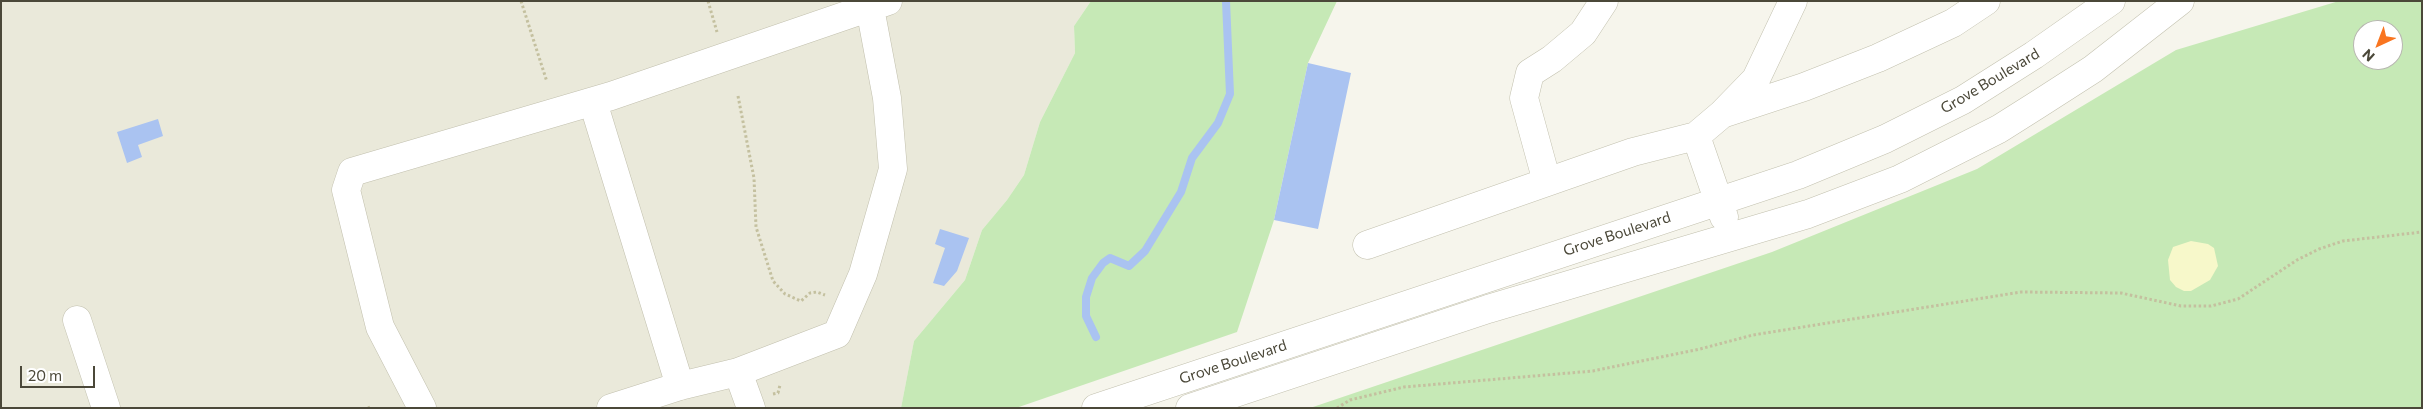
<!DOCTYPE html>
<html>
<head>
<meta charset="utf-8">
<style>
  body { margin:0 }
  #map { position:relative; width:2423px; height:409px; overflow:hidden; background:#f6f5ec; font-family:Commissioner,sans-serif }
  canvas { display:block }
  .frame { position:absolute; inset:0; border:2px solid #4b4839; pointer-events:none }
  .north { position:absolute; left:2353px; top:20px; width:50px; height:50px; box-sizing:border-box; background:#fff; border:1px solid #b7b6b0; border-radius:50%; rotate:223deg; font-size:14px; font-weight:700; line-height:20px; text-align:center; color:#4b4839 }
  .north::after { content:''; display:block; margin:auto; width:18px; height:22px; background:#f97520; clip-path:polygon(50% 0,100% 100%,50% 72%,0 100%) }
  .scale { position:absolute; left:20px; top:366px; width:75px; height:22px; box-sizing:border-box; border:2px solid #4b4839; border-top:0; padding-left:6px; font-size:15px; line-height:18px; white-space:nowrap; color:#4b4839; -webkit-text-stroke:4px #fff; paint-order:stroke }
</style>
</head>
<body>
<div id="map">
<canvas width="2423" height="409"></canvas>
<div class="frame"></div>
<div class="north">N</div>
<div class="scale">20 m</div>
</div>
<script>
const ctx = document.querySelector('canvas').getContext('2d');
ctx.lineJoin = 'round';
function paint(path, color) { ctx.fillStyle = color; ctx.fill(path, 'evenodd'); }
const poly = rows => new Path2D(rows.map(r => 'M' + r).join(''));
function trace(path, color, width, dash) { ctx.strokeStyle = color; ctx.lineWidth = width; ctx.lineCap = dash ? 'butt' : 'round'; ctx.setLineDash(dash || []); ctx.stroke(path); }
function write(font, color, halo, rows, align = 'center') {
  ctx.font = font + ' Commissioner,sans-serif'; ctx.lineWidth = 4; ctx.setLineDash([]); ctx.textBaseline = 'middle'; ctx.strokeStyle = halo; ctx.fillStyle = color; for (const [text, x, y, turn = 0] of rows) {
    ctx.save(); ctx.translate(x, y); ctx.rotate((+turn || 0) * Math.PI / 180); ctx.textAlign = isNaN(turn) ? turn : align; if (halo) ctx.strokeText(text, 0, 0); ctx.fillText(text, 0, 0); ctx.restore();
  }
}
const residential = poly([
  [1,1,1091,1,1074,26,1075,53,1040,122,1024,175,1007,200,982,230,965,280,914,341,901,408,1,408]
]);
const green = poly([
  [1091,1,1337,1,1308,63,1274,220,1237,332,1016,408,901,408,914,341,965,280,982,230,1007,200,1024,175,1040,122,1075,53,1074,26],
  [2339,1,2422,1,2422,408,1310,408,1772,252,1977,169,2176,50],
  [2363,30,2393,30,2393,60,2363,60]
]);
const sand = poly([
  [2191,241,2208,244,2214,248,2218,266,2210,280,2191,291,2184,291,2176,287,2170,280,2168,260,2173,247]
]);
const water = poly([
  [1308,63,1351,73,1318,229,1274,220],
  [158,119,163,136,138,145,142,157,127,163,117,132],
  [940,229,969,238,957,271,944,286,933,283,945,248,935,244]
]);
const stream = poly([
  [1096,337,1086,316,1086,297,1092,278,1103,263,1110,258,1129,266,1145,251,1181,192,1192,158,1218,123,1230,94,1226,1]
]);
const path = poly([
  [521,1,547,82],
  [708,1,717,32],
  [738,96,754,178,756,227,773,281,785,294,801,301,810,293,817,292,825,295],
  [773,394,778,393,780,385],
  [368,408,370,407],
  [1337,408,1350,400,1404,387,1593,371,1700,349,1753,335,2021,292,2121,293,2181,306,2211,306,2238,299,2297,260,2319,249,2343,241,2422,232]
]);
const minor = poly([
  [593,102,680,386],
  [1722,114,1804,87,1878,58,1953,23,1986,1],
  [1547,182,1524,98,1530,73,1552,59,1583,33,1604,1],
  [1724,217,1696,136,1722,114,1756,79,1793,1],
  [1367,245,1633,152,1696,136],
  [77,320,106,408],
  [738,372,837,334,863,274,893,169,887,98,870,8],
  [422,408,380,327,346,190,352,172,611,96,888,1],
  [611,408,680,386,738,372,751,408],
  [1096,408,1798,175,1885,139,1963,100,2034,55,2111,1],
  [1190,408,1488,309,1808,214,1900,179,1999,129,2037,105,2093,69,2180,1]
]);
const streetNames = [
  ["Grove Boulevard",1990,81,-31],
  ["Grove Boulevard",1617,234,-18],
  ["Grove Boulevard",1233,362,-18]
];
paint(residential, '#eae9da');
paint(green, '#c6e9b6');
paint(sand, '#f7f8ca');
paint(water, '#aac3f1');
trace(stream, '#aac3f1', 8);
trace(minor, '#c2c0ae', 29);
trace(path, '#c4c09f', 3, [2.5, 2.5]);
trace(minor, '#fff', 28);
write('15px', '#4b4839', '#fff', streetNames);
</script>
</body>
</html>
